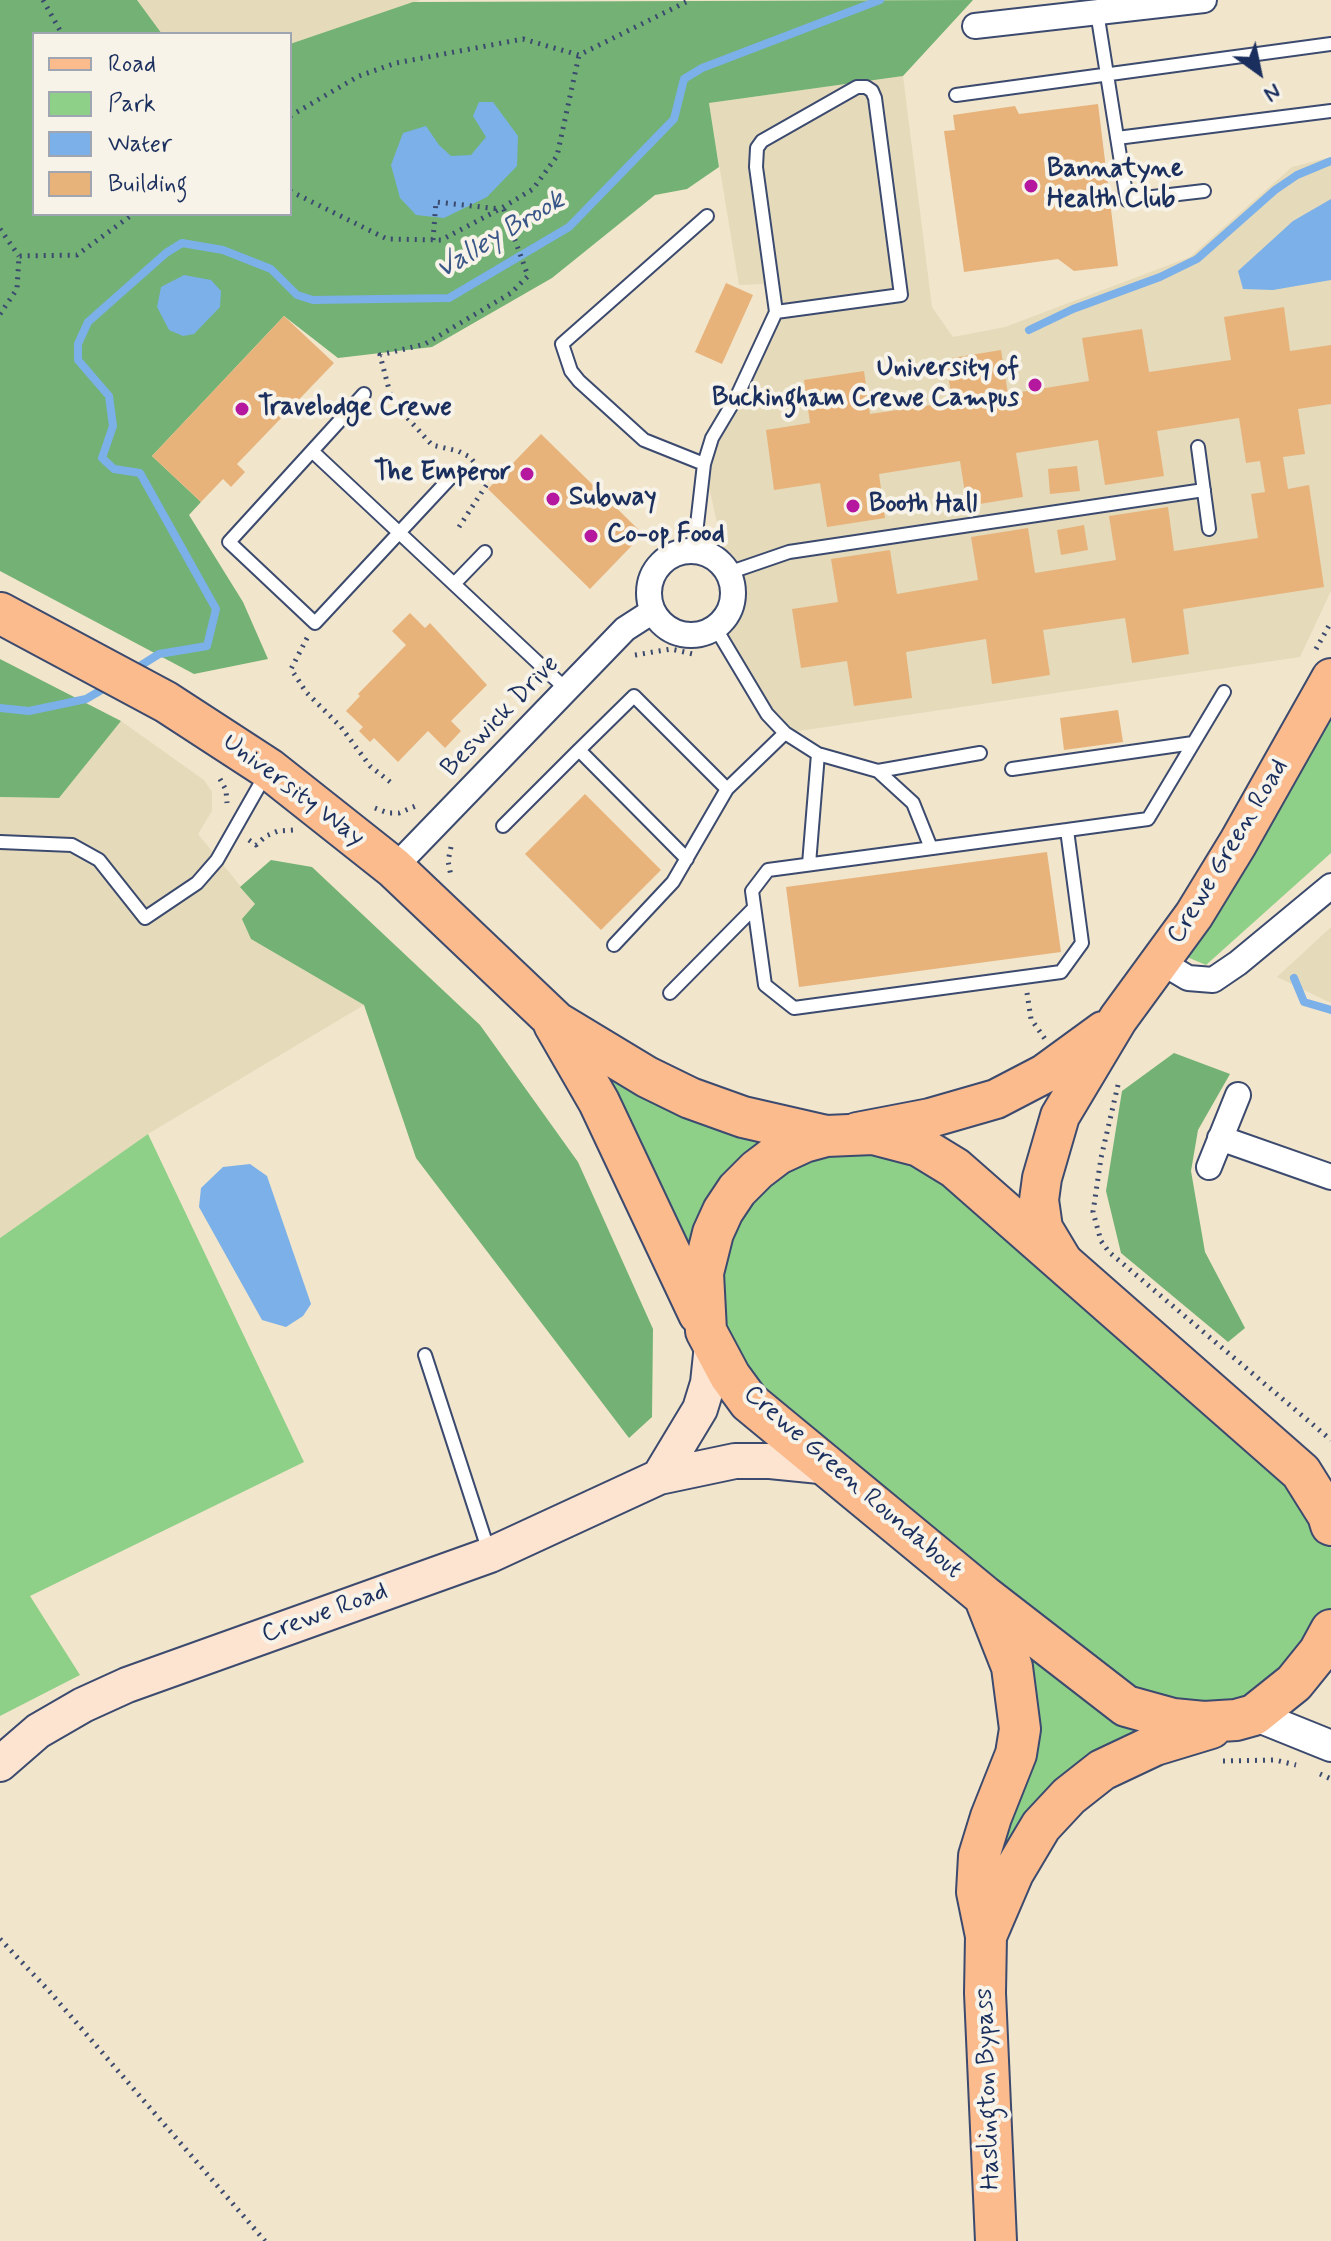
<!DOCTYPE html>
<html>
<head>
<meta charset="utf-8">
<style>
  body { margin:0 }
  #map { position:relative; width:1331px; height:2241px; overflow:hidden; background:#f1e5cb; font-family:Mynerve,sans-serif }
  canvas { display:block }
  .legend { position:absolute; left:32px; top:32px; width:260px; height:184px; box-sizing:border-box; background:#f7f3e8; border:2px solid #9fa5b1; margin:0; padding:10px 14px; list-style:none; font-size:24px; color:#1b2f5e }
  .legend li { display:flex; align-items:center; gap:16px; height:40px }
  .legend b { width:40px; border:2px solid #9fa5b1 }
  .north { position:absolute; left:1219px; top:32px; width:80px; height:80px; -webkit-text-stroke:6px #f7f3e8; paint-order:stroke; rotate:147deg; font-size:22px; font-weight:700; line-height:32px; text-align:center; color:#1b2f5e }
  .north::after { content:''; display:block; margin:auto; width:28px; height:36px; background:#1b2f5e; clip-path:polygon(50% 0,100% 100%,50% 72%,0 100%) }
</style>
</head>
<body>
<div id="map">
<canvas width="1331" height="2241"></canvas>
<ul class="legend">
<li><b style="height:10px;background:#fbbb8d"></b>Road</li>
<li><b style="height:22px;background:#8fd088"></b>Park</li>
<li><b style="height:22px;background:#7bb0e9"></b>Water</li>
<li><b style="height:22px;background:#e7b37b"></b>Building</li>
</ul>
<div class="north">N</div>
</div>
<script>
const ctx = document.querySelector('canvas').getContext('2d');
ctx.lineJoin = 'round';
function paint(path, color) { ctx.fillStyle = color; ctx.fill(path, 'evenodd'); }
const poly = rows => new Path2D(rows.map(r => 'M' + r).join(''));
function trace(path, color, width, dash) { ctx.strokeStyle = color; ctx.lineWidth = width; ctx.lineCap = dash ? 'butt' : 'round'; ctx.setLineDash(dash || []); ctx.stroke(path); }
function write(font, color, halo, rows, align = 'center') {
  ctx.font = font + ' Mynerve,sans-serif'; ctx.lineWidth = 8; ctx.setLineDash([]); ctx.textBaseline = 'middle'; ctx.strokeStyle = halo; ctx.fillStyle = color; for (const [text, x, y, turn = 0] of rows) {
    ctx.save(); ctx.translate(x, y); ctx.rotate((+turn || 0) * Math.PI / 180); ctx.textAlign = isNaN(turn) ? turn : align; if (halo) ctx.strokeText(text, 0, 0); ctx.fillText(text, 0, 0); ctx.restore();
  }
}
const built = poly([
  [137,0,421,0,290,44,290,34,162,34],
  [903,76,932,307,953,337,1005,327,1190,257,1292,167,1331,157,1331,591,1300,657,785,733,715,627,728,573,704,464,776,312,763,284,739,285,709,103],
  [121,721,204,780,212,792,212,811,198,834,255,904,251,939,364,1005,148,1134,0,1238,0,797,59,798],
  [1331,927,1331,1003,1277,977]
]);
const green = poly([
  [1331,711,1331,853,1206,965,1187,957],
  [606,1052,647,1077,894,1137,1331,1525,1331,1630,1294,1683,1102,1770,986,1936,1016,1754,984,1596,749,1402,599,1102],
  [148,1134,304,1462,30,1596,80,1675,0,1716,0,1238]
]);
const forest = poly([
  [0,0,137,0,162,34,34,34,34,214,290,214,290,44,413,2,973,0,903,76,709,103,719,167,687,189,655,195,552,278,432,347,338,358,284,316,152,456,201,502,189,515,243,602,268,659,194,674,0,571],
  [0,659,121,721,59,798,0,797],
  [271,860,312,867,480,1025,578,1162,653,1329,652,1417,629,1438,416,1158,364,1005,251,939,242,919,255,904,240,887],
  [1174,1053,1230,1074,1198,1130,1191,1171,1205,1252,1245,1328,1228,1342,1121,1253,1106,1191,1122,1091]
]);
const water = poly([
  [479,102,493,102,518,136,517,166,487,197,444,218,416,215,400,198,391,165,403,133,426,126,439,145,451,156,471,155,486,137,473,116],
  [1331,199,1331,280,1273,290,1243,289,1238,271,1293,221],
  [184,275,211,280,221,291,220,307,194,334,183,336,169,330,157,307,161,287],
  [250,1164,267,1176,311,1304,303,1316,286,1327,262,1320,199,1207,201,1188,223,1167]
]);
const stream = poly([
  [1029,330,1073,309,1160,277,1197,259,1275,190,1297,175,1331,161],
  [132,671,159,654,207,646,216,609,140,473,114,469,102,458,113,426,109,396,78,360,78,344,88,322,166,253,182,243,223,250,271,269,297,295,313,300,449,298,569,227,674,119,684,79,702,68,880,0],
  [0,708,29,711,86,699,110,685],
  [1294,978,1304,1002,1331,1010]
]);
const building = poly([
  [1098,104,1118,266,1074,271,1058,259,964,272,944,131,955,130,953,115,1015,106,1019,114],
  [726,283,753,295,722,364,695,352],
  [1284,307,1290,351,1331,345,1331,404,1298,409,1305,454,1283,457,1288,489,1309,485,1324,587,1183,609,1189,654,1132,663,1125,618,1043,630,1050,675,992,684,986,639,906,652,912,698,854,706,847,661,801,668,792,609,838,602,831,559,890,550,897,594,978,580,971,537,1028,528,1035,573,1116,560,1109,516,1168,507,1174,551,1258,538,1251,494,1265,492,1260,461,1246,463,1239,418,1157,431,1164,476,1105,485,1098,440,1016,453,1023,497,967,506,960,461,879,474,885,518,827,527,820,483,774,490,766,430,810,423,804,380,864,371,870,414,952,402,946,359,1001,350,1008,394,1089,381,1082,338,1142,329,1149,372,1231,360,1224,317],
  [284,316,334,363,237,464,245,472,231,487,223,479,201,502,152,456],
  [541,434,643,534,590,589,488,489],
  [1077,466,1080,491,1050,494,1048,469],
  [1084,525,1088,550,1061,555,1057,530],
  [410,613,425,628,430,623,487,685,451,721,461,731,445,748,428,731,398,762,374,738,370,742,359,731,363,727,346,711,360,696,358,694,406,645,392,631],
  [1118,710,1123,742,1064,750,1060,718],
  [585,794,661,870,601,930,525,854],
  [1047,852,1061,952,799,987,786,887]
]);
const path = poly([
  [43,0,62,34],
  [290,116,359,76,396,63,523,39,579,55,690,0],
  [290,191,387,239,441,240,500,209,533,189,557,156,579,55],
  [0,229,19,256],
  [433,240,436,202,500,209],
  [0,314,17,289,19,256,77,255,133,214],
  [459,527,489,481,470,457,458,451,432,445,392,401,380,355,425,344,511,293,528,276,503,207],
  [307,638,291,669,306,692,341,727,370,766,394,785],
  [1316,649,1331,622],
  [635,655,671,649,693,654],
  [220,779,226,790,227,803],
  [375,808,388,813,399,813,418,805],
  [249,840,256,845,266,836,278,831,293,830],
  [451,847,448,861,451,876],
  [1027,993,1031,1019,1045,1039],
  [1118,1085,1101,1158,1093,1212,1101,1241,1109,1252,1331,1440],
  [1223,1761,1275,1760,1296,1765],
  [1320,1774,1331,1779],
  [0,1939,49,1991,265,2241]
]);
const service = poly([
  [1097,12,1127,200,1204,191],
  [956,95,1331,44],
  [1117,138,1331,111],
  [364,394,229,542,315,623,451,477],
  [1198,447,1209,529],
  [312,451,566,689],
  [704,464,712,438,737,396,776,312,901,295,875,98,872,91,866,87,857,87,762,141,757,148,756,167,776,312],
  [694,551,704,464,644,440,579,381,571,371,562,344,707,216],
  [728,573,789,552,1204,490],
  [455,583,485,552],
  [715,627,767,714,785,733,818,754,878,771,913,803,931,848],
  [1012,769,1193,743],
  [878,771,980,753],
  [503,826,579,750],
  [1067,830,1082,943,1061,972,794,1008,765,985,752,891,768,870,1067,830],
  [1067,830,1148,819,1224,692],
  [0,842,72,845,99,860,145,918,197,883,217,860,267,772],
  [687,859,579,750,634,696,727,789],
  [809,864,818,754],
  [614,945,673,882,727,789,785,733],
  [670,993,754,908],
  [425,1355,489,1552]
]);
const minor = poly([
  [975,26,1204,0],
  '649 593a42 42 0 1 1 84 0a42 42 0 1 1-84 0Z',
  [394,868,625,629,653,611],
  [1161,962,1188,978,1213,980,1238,963,1331,886],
  [1220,1138,1331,1177],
  [1209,1167,1238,1095]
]);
const tertiary = poly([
  [1254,1715,1331,1746]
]);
const secondary = poly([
  [659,1477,700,1409,708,1383,712,1345],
  [0,1764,38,1731,83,1705,127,1685,490,1555,659,1477,735,1461,770,1461,830,1467]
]);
const primary = poly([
  [857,1132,930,1118,996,1099,1044,1074,1103,1031],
  [1064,1263,1043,1228,1039,1200,1042,1178,1060,1116,1118,1019,1194,915,1238,843,1331,678]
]);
const trunk = poly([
  [0,613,166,702,269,769,394,868,556,1022,647,1077,690,1098,743,1117,826,1136],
  [554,1024,599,1102,699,1314],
  [1331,1525,1328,1515,1301,1472,955,1168,919,1146,873,1134,826,1136,804,1142,778,1154,757,1170,737,1190,723,1211,713,1233,703,1273,706,1331,730,1376,749,1402,984,1596,1126,1706,1173,1719,1204,1722,1236,1720,1254,1715,1294,1683,1319,1652,1331,1630],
  [984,1596,1012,1667,1020,1729,1016,1754,991,1817,979,1856,977,1892,986,1936,985,1993,996,2241],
  [986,1936,1013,1873,1041,1826,1069,1796,1102,1770,1155,1745,1211,1728]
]);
const markers = [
  [1031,186,8,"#b5179e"],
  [1035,385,8,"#b5179e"],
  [242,409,8,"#b5179e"],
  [527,474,8,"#b5179e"],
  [553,499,8,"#b5179e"],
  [853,506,8,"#b5179e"],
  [591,536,8,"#b5179e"]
];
const poiNames = [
  ["Bannatyne",1047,171],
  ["Health Club",1047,201],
  ["University of",1019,370,"right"],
  ["Buckingham Crewe Campus",1019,400,"right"],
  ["Travelodge Crewe",258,409],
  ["The Emperor",511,474,"right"],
  ["Subway",569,499],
  ["Booth Hall",869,506],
  ["Co-op Food",607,536]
];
const streetNames = [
  ["Beswick Drive",501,717,-46],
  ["University Way",293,791,37],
  ["Crewe Green Road",1229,852,-59],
  ["Crewe Green Roundabout",852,1483,41],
  ["Crewe Road",325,1614,-20],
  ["Haslington Bypass",989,2089,-92]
];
const waterNames = [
  ["Valley Brook",501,236,-31]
];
paint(built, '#e5daba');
paint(green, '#8fd088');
paint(forest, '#73b274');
paint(water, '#7bb0e9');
trace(stream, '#7bb0e9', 8);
paint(building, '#e7b37b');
trace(service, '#3b4a6e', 16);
trace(minor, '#3b4a6e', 28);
trace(tertiary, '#3b4a6e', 34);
trace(secondary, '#3b4a6e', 38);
trace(primary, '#3b4a6e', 42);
trace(trunk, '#3b4a6e', 44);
trace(path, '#3b4a6e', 5, [2, 6]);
trace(service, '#fff', 12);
trace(minor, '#fff', 24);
trace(tertiary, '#fff', 30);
trace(secondary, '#fde4d1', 34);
trace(primary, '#fbbb8d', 38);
trace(trunk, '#fbbb8d', 40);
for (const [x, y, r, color] of markers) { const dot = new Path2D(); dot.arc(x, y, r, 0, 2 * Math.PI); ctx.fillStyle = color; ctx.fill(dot); trace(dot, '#f7f3e8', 3); }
write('bold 26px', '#1b2f5e', '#f7f3e8', poiNames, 'left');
write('26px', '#1b2f5e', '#f7f3e8', streetNames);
write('italic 28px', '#385688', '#f7f3e8', waterNames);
</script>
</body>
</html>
